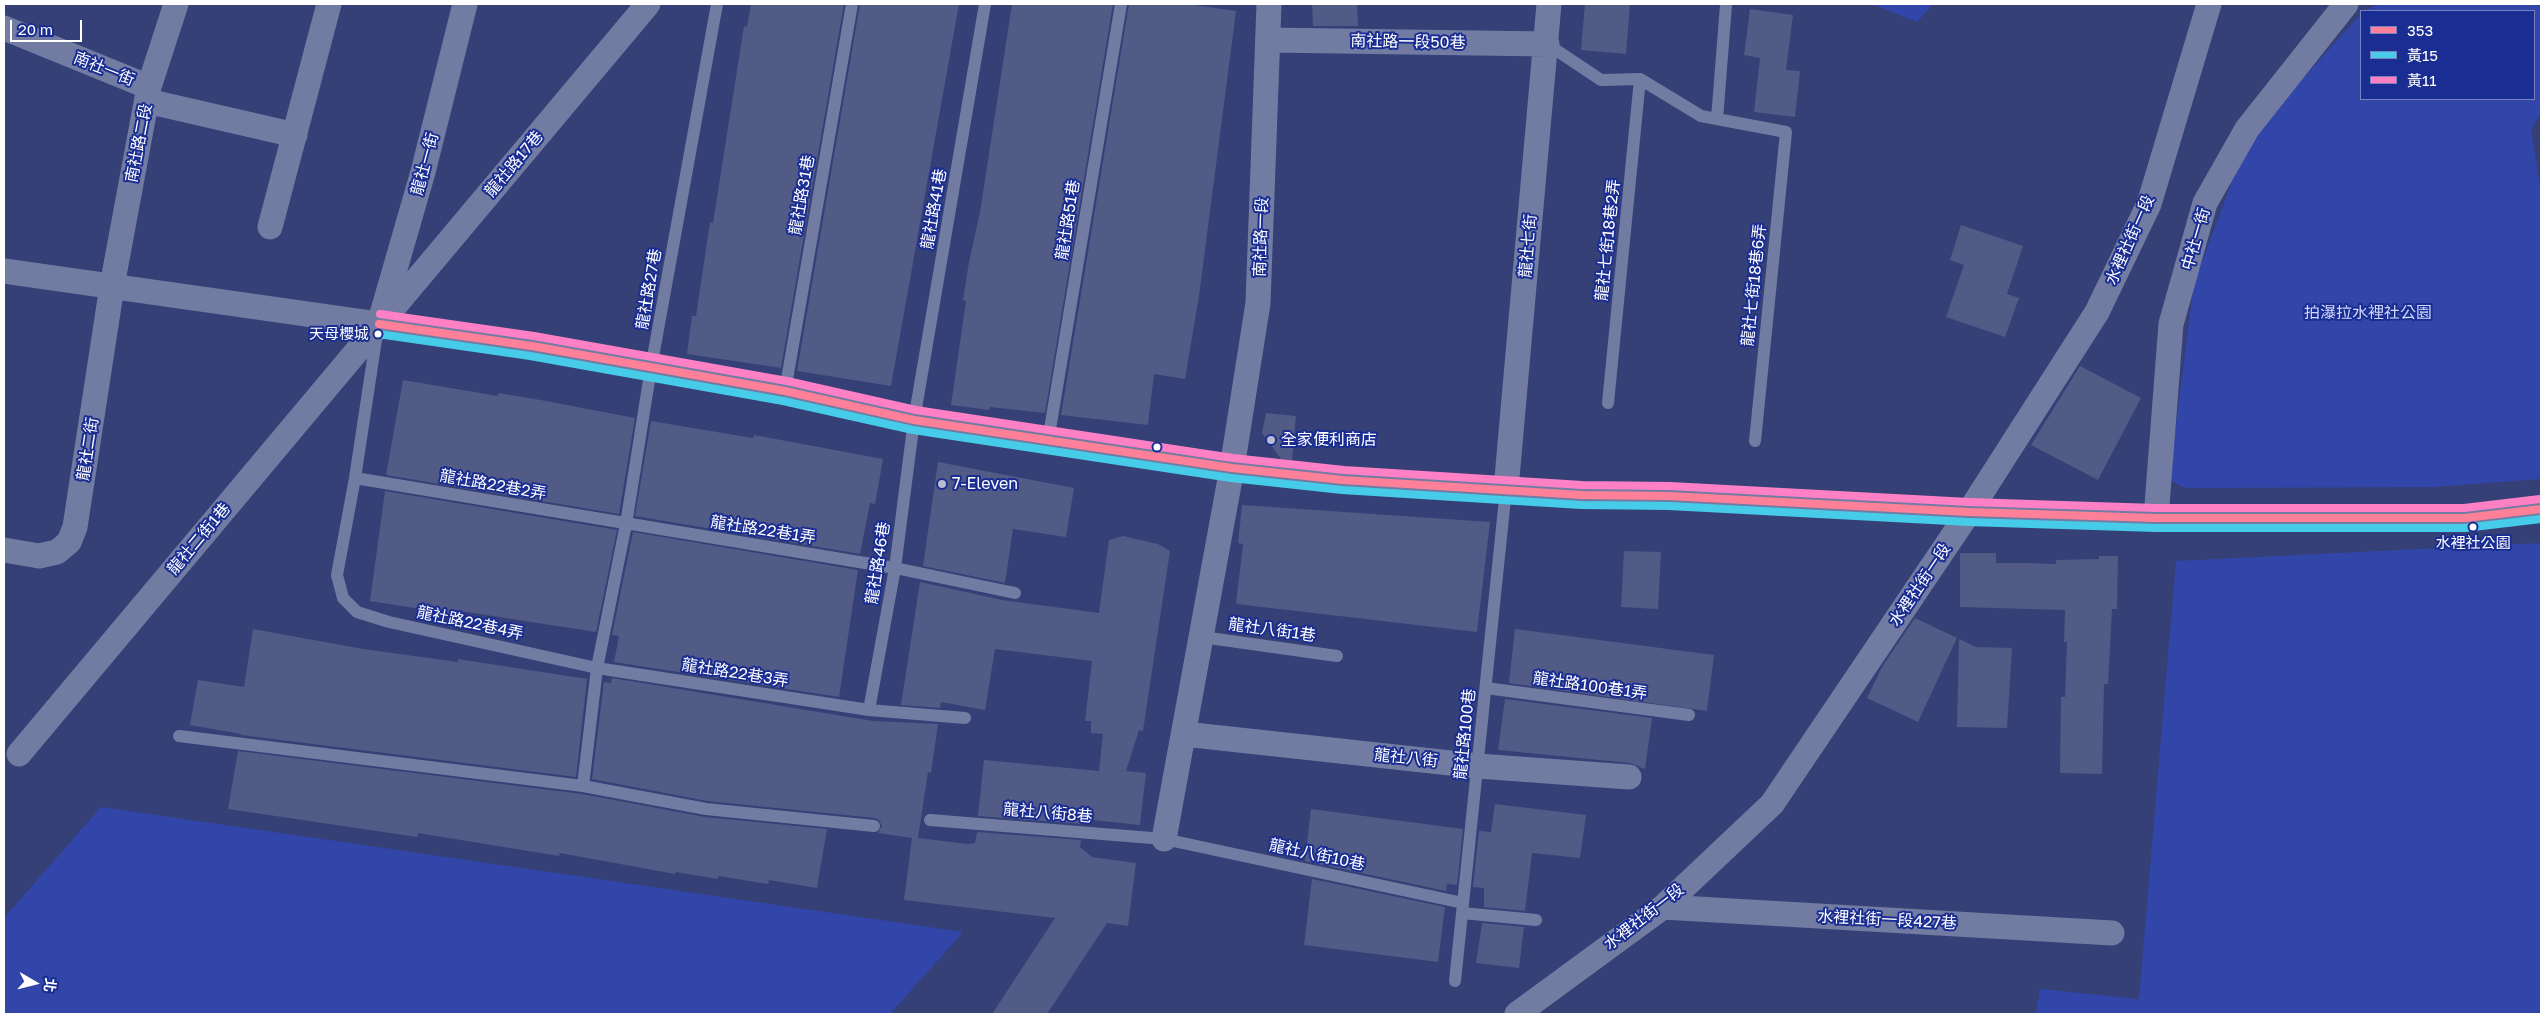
<!DOCTYPE html>
<html>
<head>
<meta charset="utf-8">
<style>
  body { margin:0 }
  #map { position:relative; width:2545px; height:1018px; overflow:hidden; background:#354077; font-family:"Golos Text","Noto Sans TC",sans-serif }
  canvas { display:block }
  .frame { position:absolute; inset:0; border:5px solid #fff; pointer-events:none }
  .legend { position:absolute; left:2360px; top:10px; width:175px; height:90px; box-sizing:border-box; background:#1a2d92; border:1px solid #7681be; margin:0; padding:6px 9px; list-style:none; font-size:15px; color:#fff }
  .legend li { display:flex; align-items:center; gap:10px; height:25px }
  .legend b { width:25px; border:1px solid #7681be }
  .north { position:absolute; left:10px; top:958px; width:50px; height:50px; -webkit-text-stroke:4px #1a2d92; paint-order:stroke; rotate:98deg; font-size:14px; font-weight:700; line-height:20px; text-align:center; color:#fff }
  .north::after { content:''; display:block; margin:auto; width:18px; height:22px; background:#fff; clip-path:polygon(50% 0,100% 100%,50% 72%,0 100%) }
  .scale { position:absolute; left:10px; top:20px; width:72px; height:22px; box-sizing:border-box; border:2px solid #fff; border-top:0; padding-left:6px; font-size:15px; line-height:18px; white-space:nowrap; color:#fff; -webkit-text-stroke:4px #1a2d92; paint-order:stroke }
</style>
</head>
<body>
<div id="map">
<canvas width="2545" height="1018"></canvas>
<div class="frame"></div>
<ul class="legend">
<li><b style="height:6px;background:#ff8098"></b>353</li>
<li><b style="height:6px;background:#46cce9"></b>黃15</li>
<li><b style="height:6px;background:#ff80c5"></b>黃11</li>
</ul>
<div class="north">北</div>
<div class="scale">20 m</div>
</div>
<script>
const ctx = document.querySelector('canvas').getContext('2d');
ctx.lineJoin = 'round';
function paint(path, color) { ctx.fillStyle = color; ctx.fill(path, 'evenodd'); }
const poly = rows => new Path2D(rows.map(r => 'M' + r).join(''));
function trace(path, color, width, dash) { ctx.strokeStyle = color; ctx.lineWidth = width; ctx.lineCap = dash ? 'butt' : 'round'; ctx.setLineDash(dash || []); ctx.stroke(path); }
function write(font, color, halo, rows, align = 'center') {
  ctx.font = font + ' "Golos Text","Noto Sans TC",sans-serif'; ctx.lineWidth = 4; ctx.setLineDash([]); ctx.textBaseline = 'middle'; ctx.strokeStyle = halo; ctx.fillStyle = color; for (const [text, x, y, turn = 0] of rows) {
    ctx.save(); ctx.translate(x, y); ctx.rotate((+turn || 0) * Math.PI / 180); ctx.textAlign = isNaN(turn) ? turn : align; if (halo) ctx.strokeText(text, 0, 0); ctx.fillText(text, 0, 0); ctx.restore();
  }
}
const green = poly([
  [1872,4,1933,4,1917,22],
  [2377,4,2541,4,2541,112,2531,130,2541,191,2541,479,2432,487,2186,488,2169,480,2194,283,2250,134,2286,97,2361,14,2361,99,2534,99,2534,11,2366,11],
  [2541,543,2541,1014,2036,1014,2040,989,2139,999,2176,561],
  [101,807,963,932,890,1014,4,1014,4,918]
]);
const building = poly([
  [751,4,844,4,781,368,687,354,692,316,696,316,710,222,713,223,744,26,747,27],
  [860,4,959,4,891,386,797,371],
  [1012,4,1113,4,1045,413,990,407,989,410,951,405,966,301,963,300,969,262,980,212],
  [1129,4,1187,4,1236,11,1199,296,1185,379,1154,374,1148,425,1061,415],
  [1312,4,1357,4,1358,26,1313,26],
  [1585,4,1630,4,1626,54,1581,50],
  [1750,9,1793,15,1786,70,1800,71,1795,117,1754,112,1760,58,1744,55],
  [1961,225,2023,246,2007,294,2019,298,2005,337,1946,317,1964,265,1950,260],
  [2080,366,2141,398,2098,480,2031,445],
  [403,380,498,396,499,393,546,401,635,418,619,514,386,475],
  [1266,413,1296,416,1292,460,1281,459,1262,433],
  [651,421,753,438,754,435,883,459,875,504,870,503,860,554,635,516],
  [938,462,1074,488,1066,537,1013,529,1005,583,923,566],
  [385,491,617,530,596,632,454,610,453,614,370,601],
  [1242,505,1490,522,1477,632,1236,604,1243,544,1238,543],
  [633,532,858,570,839,697,614,662,619,636,612,635],
  [1123,536,1158,544,1170,551,1143,731,1139,730,1126,771,1146,773,1140,825,1083,819,1083,824,978,816,984,760,1099,771,1103,734,1091,733,1091,721,1085,721,1092,661,995,649,985,710,941,702,940,708,901,705,920,582,1002,600,1099,613,1109,540],
  [1624,551,1661,552,1658,609,1621,607],
  [1960,553,1996,553,1996,563,2028,563,2056,564,2056,560,2099,559,2099,556,2118,556,2117,609,2112,609,2108,684,2104,684,2102,774,2060,773,2061,697,2065,697,2067,642,2064,642,2065,610,1960,607],
  [1915,618,1957,638,1918,722,1867,698,1882,667],
  [253,629,363,649,458,662,458,659,587,679,576,777,241,735,241,734,190,725,198,680,244,687],
  [1515,629,1714,655,1707,711,1509,683],
  [1959,639,1976,647,2012,648,2007,728,1957,727],
  [612,678,873,721,938,724,931,773,928,772,918,838,968,844,975,843,977,832,1081,840,1080,847,1092,857,1136,863,1128,926,1107,923,1047,1014,992,1014,1055,918,904,900,912,838,878,833,882,826,879,820,875,818,707,801,592,779,604,682,611,683],
  [1505,699,1652,718,1645,769,1630,763,1498,750],
  [238,751,582,794,705,817,827,829,817,888,769,880,768,884,718,876,718,879,676,872,675,874,560,853,559,856,418,833,417,837,228,809],
  [1495,804,1586,815,1580,858,1532,853,1525,911,1484,907,1484,888,1473,887,1479,831,1491,832],
  [1311,809,1463,829,1457,885,1447,884,1446,891,1305,861],
  [1312,879,1445,907,1438,962,1304,945],
  [1482,923,1524,927,1519,968,1476,963]
]);
const lane = poly([
  [1547,44,1601,80,1640,79,1701,116,1786,132,1755,441],
  [1717,119,1726,5],
  [377,333,355,478,337,575,343,598,357,612,389,622,597,668,869,710,965,718],
  [785,391,852,4],
  [1608,403,1640,79],
  [1048,441,1121,4],
  [355,478,895,568,1015,593],
  [1202,637,1337,656],
  [1486,688,1689,715],
  [869,710,895,568,914,420,985,4],
  [179,736,583,786,706,809,874,826],
  [583,786,597,668,626,524,651,368,717,4],
  [930,820,1164,839,1463,903],
  [1462,913,1536,920],
  [1455,981,1506,489]
]);
const street = poly([
  [4,28,149,87],
  [1268,40,1547,44],
  [147,101,295,135],
  [270,227,329,4],
  [4,271,532,346,785,391,914,420,1232,468,1343,480,1582,495,1669,496,1969,512,2156,518,2465,518,2541,509],
  [382,314,423,172,465,4],
  [1506,489,1549,4],
  [2156,518,2171,324,2205,203,2247,129,2346,4],
  [4,550,39,556,57,552,69,542,75,527,112,286,149,87,176,4],
  [1184,734,1478,766,1629,777],
  [19,754,648,4],
  [1164,839,1232,468,1258,303,1269,4],
  [1663,907,2112,933],
  [1517,1014,1663,907,1772,804,1969,512,2097,312,2149,204,2209,4]
]);
const bus1 = poly([
  [379,324,532,346,785,391,914,420,1232,468,1343,480,1582,495,1669,496,1969,512,2156,518,2465,518,2541,509]
]);
const bus2 = poly([
  [378,334,530,356,783,401,913,430,1231,478,1342,490,1581,505,1669,506,1968,522,2156,528,2465,528,2541,519]
]);
const bus3 = poly([
  [380,314,534,336,787,381,916,410,1233,458,1344,470,1582,485,1670,486,1969,502,2156,508,2464,508,2540,499]
]);
const markers = [
  [378,334,4.5,"#fff"],
  [1271,440,5,"#b8bccf"],
  [1157,447,4.5,"#fff"],
  [942,484,5,"#b8bccf"],
  [2473,527,4.5,"#fff"]
];
const busNames = [
  ["天母櫻城",369,334],
  ["水裡社公園",2473,543,"center"]
];
const streetNames = [
  ["南社路一段50巷",1408,42,1],
  ["南社一街",104,69,22],
  ["南社路二段",139,143,-79],
  ["龍社一街",425,164,-75],
  ["龍社路17巷",514,164,-50],
  ["龍社路31巷",802,195,-80],
  ["龍社路41巷",934,209,-80],
  ["龍社路51巷",1068,220,-81],
  ["南社路一段",1261,237,-88],
  ["中社一街",2196,239,-74],
  ["龍社七街18巷2弄",1608,240,-84],
  ["水裡社街一段",2130,240,-66],
  ["龍社七街",1528,246,-85],
  ["龍社七街18巷6弄",1754,285,-84],
  ["龍社路27巷",649,289,-80],
  ["龍社二街",88,449,-81],
  ["龍社路22巷2弄",493,485,10],
  ["龍社路22巷1弄",763,530,9],
  ["龍社二街1巷",199,539,-50],
  ["龍社路46巷",878,563,-81],
  ["水裡社街一段",1920,585,-56],
  ["龍社路22巷4弄",470,623,12],
  ["龍社八街1巷",1272,630,8],
  ["龍社路22巷3弄",735,673,9],
  ["龍社路100巷1弄",1590,686,8],
  ["龍社路100巷",1465,734,-84],
  ["龍社八街",1406,758,6],
  ["龍社八街8巷",1048,813,5],
  ["龍社八街10巷",1317,855,12],
  ["水裡社街一段",1644,917,-38],
  ["水裡社街一段427巷",1887,920,3]
];
const parkNames = [
  ["拍瀑拉水裡社公園",2368,313]
];
const poiNames = [
  ["全家便利商店",1281,440],
  ["7-Eleven",952,484]
];
paint(green, '#3246a9');
paint(building, '#525a86');
trace(lane, '#727ca2', 12);
trace(street, '#727ca2', 25);
trace(bus1, '#ff8098', 8);
trace(bus2, '#46cce9', 8);
trace(bus3, '#ff80c5', 8);
for (const [x, y, r, color] of markers) { const dot = new Path2D(); dot.arc(x, y, r, 0, 2 * Math.PI); ctx.fillStyle = color; ctx.fill(dot); trace(dot, '#1a2d92', 2); }
write('15px', '#fff', '#1a2d92', busNames, 'right');
write('16px', '#fff', '#1a2d92', streetNames);
write('16px', '#d1d8fb', '#1a2d92', parkNames);
write('16px', '#fff', '#1a2d92', poiNames, 'left');
</script>
</body>
</html>
